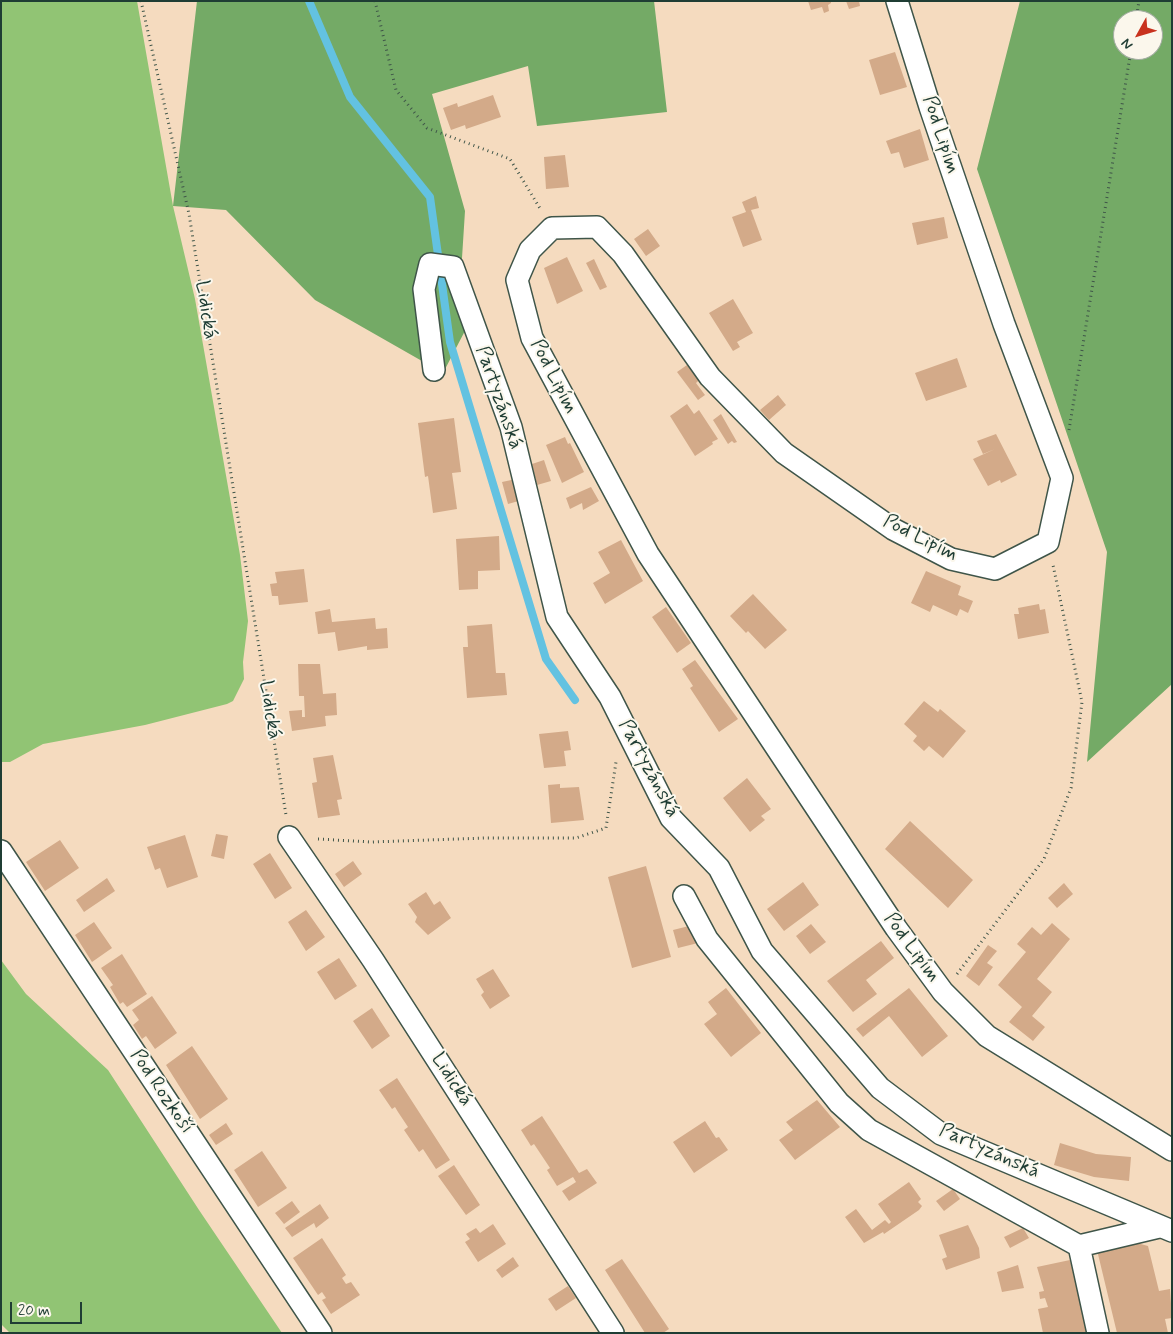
<!DOCTYPE html>
<html>
<head>
<meta charset="utf-8">
<style>
  body { margin:0 }
  #map { position:relative; width:1173px; height:1334px; overflow:hidden; background:#f5dbbf; font-family:Mynerve,sans-serif }
  canvas { display:block }
  .frame { position:absolute; inset:0; border:2px solid #1f3d34; pointer-events:none }
  .north { position:absolute; left:1113px; top:10px; width:50px; height:50px; box-sizing:border-box; background:#fbf7ec; border:1px solid #a3ada2; border-radius:50%; rotate:231deg; font-size:14px; font-weight:700; line-height:20px; text-align:center; color:#1f3d34 }
  .north::after { content:''; display:block; margin:auto; width:18px; height:22px; background:#c8321e; clip-path:polygon(50% 0,100% 100%,50% 72%,0 100%) }
  .scale { position:absolute; left:10px; top:1302px; width:72px; height:22px; box-sizing:border-box; border:2px solid #1f3d34; border-top:0; padding-left:6px; font-size:15px; line-height:18px; white-space:nowrap; color:#1f3d34; -webkit-text-stroke:4px #fbf7ec; paint-order:stroke }
</style>
</head>
<body>
<div id="map">
<canvas width="1173" height="1334"></canvas>
<div class="frame"></div>
<div class="north">N</div>
<div class="scale">20 m</div>
</div>
<script>
const ctx = document.querySelector('canvas').getContext('2d');
ctx.lineJoin = 'round';
function paint(path, color) { ctx.fillStyle = color; ctx.fill(path, 'evenodd'); }
const poly = rows => new Path2D(rows.map(r => 'M' + r).join(''));
function trace(path, color, width, dash) { ctx.strokeStyle = color; ctx.lineWidth = width; ctx.lineCap = dash ? 'butt' : 'round'; ctx.setLineDash(dash || []); ctx.stroke(path); }
function write(font, color, halo, rows, align = 'center') {
  ctx.font = font + ' Mynerve,sans-serif'; ctx.lineWidth = 4; ctx.setLineDash([]); ctx.textBaseline = 'middle'; ctx.strokeStyle = halo; ctx.fillStyle = color; for (const [text, x, y, turn = 0] of rows) {
    ctx.save(); ctx.translate(x, y); ctx.rotate((+turn || 0) * Math.PI / 180); ctx.textAlign = isNaN(turn) ? turn : align; if (halo) ctx.strokeText(text, 0, 0); ctx.fillText(text, 0, 0); ctx.restore();
  }
}
const green = poly([
  [1,1,137,1,173,206,195,299,240,555,248,621,243,662,244,679,233,701,227,704,145,725,43,744,10,762,1,762],
  [1,960,26,994,108,1070,199,1210,282,1333,10,1333,1,1324]
]);
const forest = poly([
  [197,1,654,1,667,112,537,126,528,66,432,94,465,211,459,305,467,327,443,373,315,300,226,210,173,206],
  [1020,1,1172,1,1172,684,1087,762,1107,552,977,169],
  [1123,20,1153,20,1153,50,1123,50]
]);
const stream = poly([
  [309,1,350,97,430,197,450,342,546,659,575,700]
]);
const building = poly([
  [808,1,831,1,831,3,828,5,829,11,824,13,822,7,811,10],
  [846,1,859,1,860,6,849,9],
  [895,52,907,87,880,95,869,60],
  [493,95,501,117,466,129,465,125,451,130,443,108,457,103,458,107],
  [920,129,929,160,904,168,899,152,891,154,886,141],
  [565,155,569,187,546,189,544,157],
  [756,196,759,208,751,210,762,240,743,247,732,217,746,212,742,202],
  [944,217,948,238,917,245,912,223],
  [648,229,660,246,646,256,634,239],
  [567,257,583,291,557,304,544,268],
  [594,259,607,287,600,290,586,263],
  [733,299,753,333,737,342,740,347,733,351,709,313],
  [957,358,967,387,926,401,915,373],
  [687,365,699,380,696,383,705,395,698,400,677,372],
  [778,395,786,405,769,420,760,410],
  [687,404,694,414,699,410,718,439,712,442,713,444,695,456,670,416],
  [721,414,737,442,734,443,732,441,728,444,713,420],
  [454,418,461,472,452,473,457,509,433,513,428,476,425,477,418,423],
  [996,434,1017,475,1001,483,1000,480,988,486,973,459,995,449,983,454,977,441],
  [565,437,568,444,570,443,584,472,562,483,546,445],
  [544,460,551,481,537,485,532,464],
  [516,479,522,500,508,504,502,482],
  [591,487,599,501,583,510,582,503,570,509,566,498],
  [499,536,500,570,478,571,478,589,459,590,456,539],
  [621,540,643,581,605,604,593,583,610,573,598,552],
  [304,569,308,602,279,605,278,596,272,596,270,584,277,583,275,572],
  [926,571,961,586,958,595,973,601,968,613,960,609,957,616,933,605,930,612,911,603],
  [753,594,787,630,765,649,748,631,746,633,730,616],
  [1039,604,1040,610,1045,609,1049,633,1018,639,1014,614,1019,614,1018,608],
  [666,607,691,643,677,653,652,617],
  [330,609,332,622,375,618,376,629,387,628,388,648,367,650,367,646,338,651,335,632,318,634,315,612],
  [492,624,496,673,505,673,507,695,467,698,463,647,468,647,467,626],
  [695,660,738,719,719,732,690,688,693,686,682,669],
  [298,664,320,664,323,694,336,693,337,715,325,716,326,726,292,731,289,711,302,710,302,717,305,717,304,696,299,696],
  [924,701,938,712,940,709,966,731,943,758,929,746,924,751,913,741,917,736,904,724],
  [568,731,571,750,564,751,566,766,544,768,539,734],
  [333,755,342,799,337,800,340,815,318,818,312,783,317,782,313,758],
  [747,778,771,809,761,816,765,820,750,832,723,798],
  [560,784,560,788,579,787,584,820,551,823,548,785],
  [910,821,973,880,948,908,885,849],
  [216,834,228,836,224,859,211,856],
  [185,835,198,877,167,888,160,868,155,870,147,847],
  [60,840,79,868,45,891,26,862],
  [270,853,292,888,275,899,253,864],
  [353,861,362,874,344,887,335,874],
  [646,866,671,957,632,968,608,877],
  [107,878,115,891,84,912,76,900],
  [803,882,819,905,784,931,767,909],
  [1064,883,1073,894,1057,908,1048,898],
  [426,892,434,905,440,901,451,918,428,935,415,922,417,917,408,904],
  [306,910,325,937,306,951,288,922],
  [94,922,112,948,92,962,75,935],
  [1052,923,1070,939,1037,979,1052,992,1032,1016,1045,1027,1033,1041,1009,1022,1022,1007,998,985,1026,952,1017,944,1032,927,1041,935],
  [811,924,826,942,810,954,796,936],
  [693,925,698,943,678,948,673,930],
  [881,941,894,958,866,980,877,994,853,1012,827,981],
  [988,945,997,951,987,963,993,967,979,986,966,976],
  [122,954,147,994,127,1007,123,1002,120,1004,110,987,113,985,101,968],
  [339,958,357,986,335,1000,317,972],
  [493,969,510,996,490,1009,481,995,484,992,476,979],
  [726,988,761,1033,731,1057,704,1024,717,1014,708,1002],
  [909,988,948,1036,922,1057,889,1016,863,1037,856,1029],
  [152,996,177,1033,155,1049,146,1036,142,1039,133,1025,139,1020,132,1010],
  [372,1008,390,1036,372,1049,353,1021],
  [192,1046,228,1099,200,1119,166,1065],
  [397,1078,450,1160,436,1169,423,1149,419,1152,404,1130,408,1127,398,1112,395,1107,392,1109,379,1090],
  [817,1100,840,1127,795,1160,779,1140,793,1130,786,1122],
  [542,1116,579,1173,587,1169,597,1183,569,1201,562,1191,576,1182,573,1177,557,1186,547,1170,550,1168,534,1144,531,1146,521,1130],
  [705,1121,716,1138,719,1137,728,1150,694,1173,673,1142],
  [226,1123,233,1134,216,1145,209,1135],
  [1060,1143,1096,1154,1131,1157,1129,1181,1094,1177,1054,1165],
  [262,1151,287,1188,258,1207,234,1170],
  [454,1165,480,1205,466,1215,438,1176],
  [909,1182,921,1199,918,1202,922,1206,919,1210,884,1234,883,1232,864,1243,845,1217,856,1209,872,1230,885,1220,889,1224,891,1222,878,1204],
  [953,1189,960,1199,944,1211,936,1201],
  [292,1201,300,1212,284,1224,275,1213],
  [320,1204,329,1218,316,1228,314,1223,292,1237,285,1228],
  [493,1224,506,1244,478,1262,465,1242,470,1239,466,1234,476,1228,480,1233],
  [968,1225,979,1248,980,1258,946,1270,942,1259,947,1257,939,1235],
  [1023,1228,1029,1238,1010,1248,1004,1237],
  [322,1238,346,1275,342,1278,346,1284,351,1282,360,1295,331,1314,322,1300,326,1298,322,1292,318,1295,293,1258],
  [1126,1240,1148,1246,1159,1291,1170,1289,1172,1318,1165,1319,1168,1333,1117,1333,1097,1250],
  [513,1257,519,1266,502,1278,496,1270],
  [622,1259,669,1329,663,1333,645,1333,605,1270],
  [1070,1260,1088,1333,1043,1333,1038,1309,1048,1307,1045,1298,1040,1299,1039,1292,1044,1291,1037,1267],
  [1018,1265,1024,1288,1002,1292,997,1272],
  [568,1286,576,1298,556,1311,548,1299]
]);
const path = poly([
  [141,1,189,214,286,815],
  [375,1,396,90,427,128,510,159,541,210],
  [1136,20,1139,1],
  [1069,430,1131,50],
  [318,839,371,842,486,838,576,838,606,828,616,762],
  [957,974,1044,859,1071,788,1082,702,1053,565]
]);
const minor = poly([
  [897,1,930,107,1004,324,1062,478,1048,542,995,569,951,559,893,529,784,453,710,377,623,254,597,227,552,228,530,250,517,280,532,338,648,554,896,928,943,992,987,1036,1172,1150],
  [434,370,424,289,430,264,453,267,511,427,557,617,610,697,671,818,719,868,762,951,880,1088,941,1134,1172,1231],
  [289,837,373,960,613,1333],
  [1,851,321,1333],
  [684,896,707,939,839,1103,869,1130,1079,1246],
  [1098,1333,1079,1246,1159,1227]
]);
const streetNames = [
  ["Pod Lipím",940,135,72],
  ["Lidická",205,310,81],
  ["Pod Lipím",553,377,63],
  ["Partyzánská",498,398,71],
  ["Pod Lipím",920,539,27],
  ["Lidická",269,710,81],
  ["Partyzánská",648,769,62],
  ["Pod Lipím",911,948,54],
  ["Lidická",451,1080,57],
  ["Pod Rozkoší",161,1092,56],
  ["Partyzánská",989,1152,24]
];
paint(green, '#91c474');
paint(forest, '#74aa66');
trace(stream, '#63c2e1', 8);
paint(building, '#d3aa89');
trace(minor, '#3f5549', 24);
trace(path, '#3f5549', 3, [1, 4]);
trace(minor, '#fff', 21);
write('20px', '#1f3d34', '#fbf7ec', streetNames);
</script>
</body>
</html>
